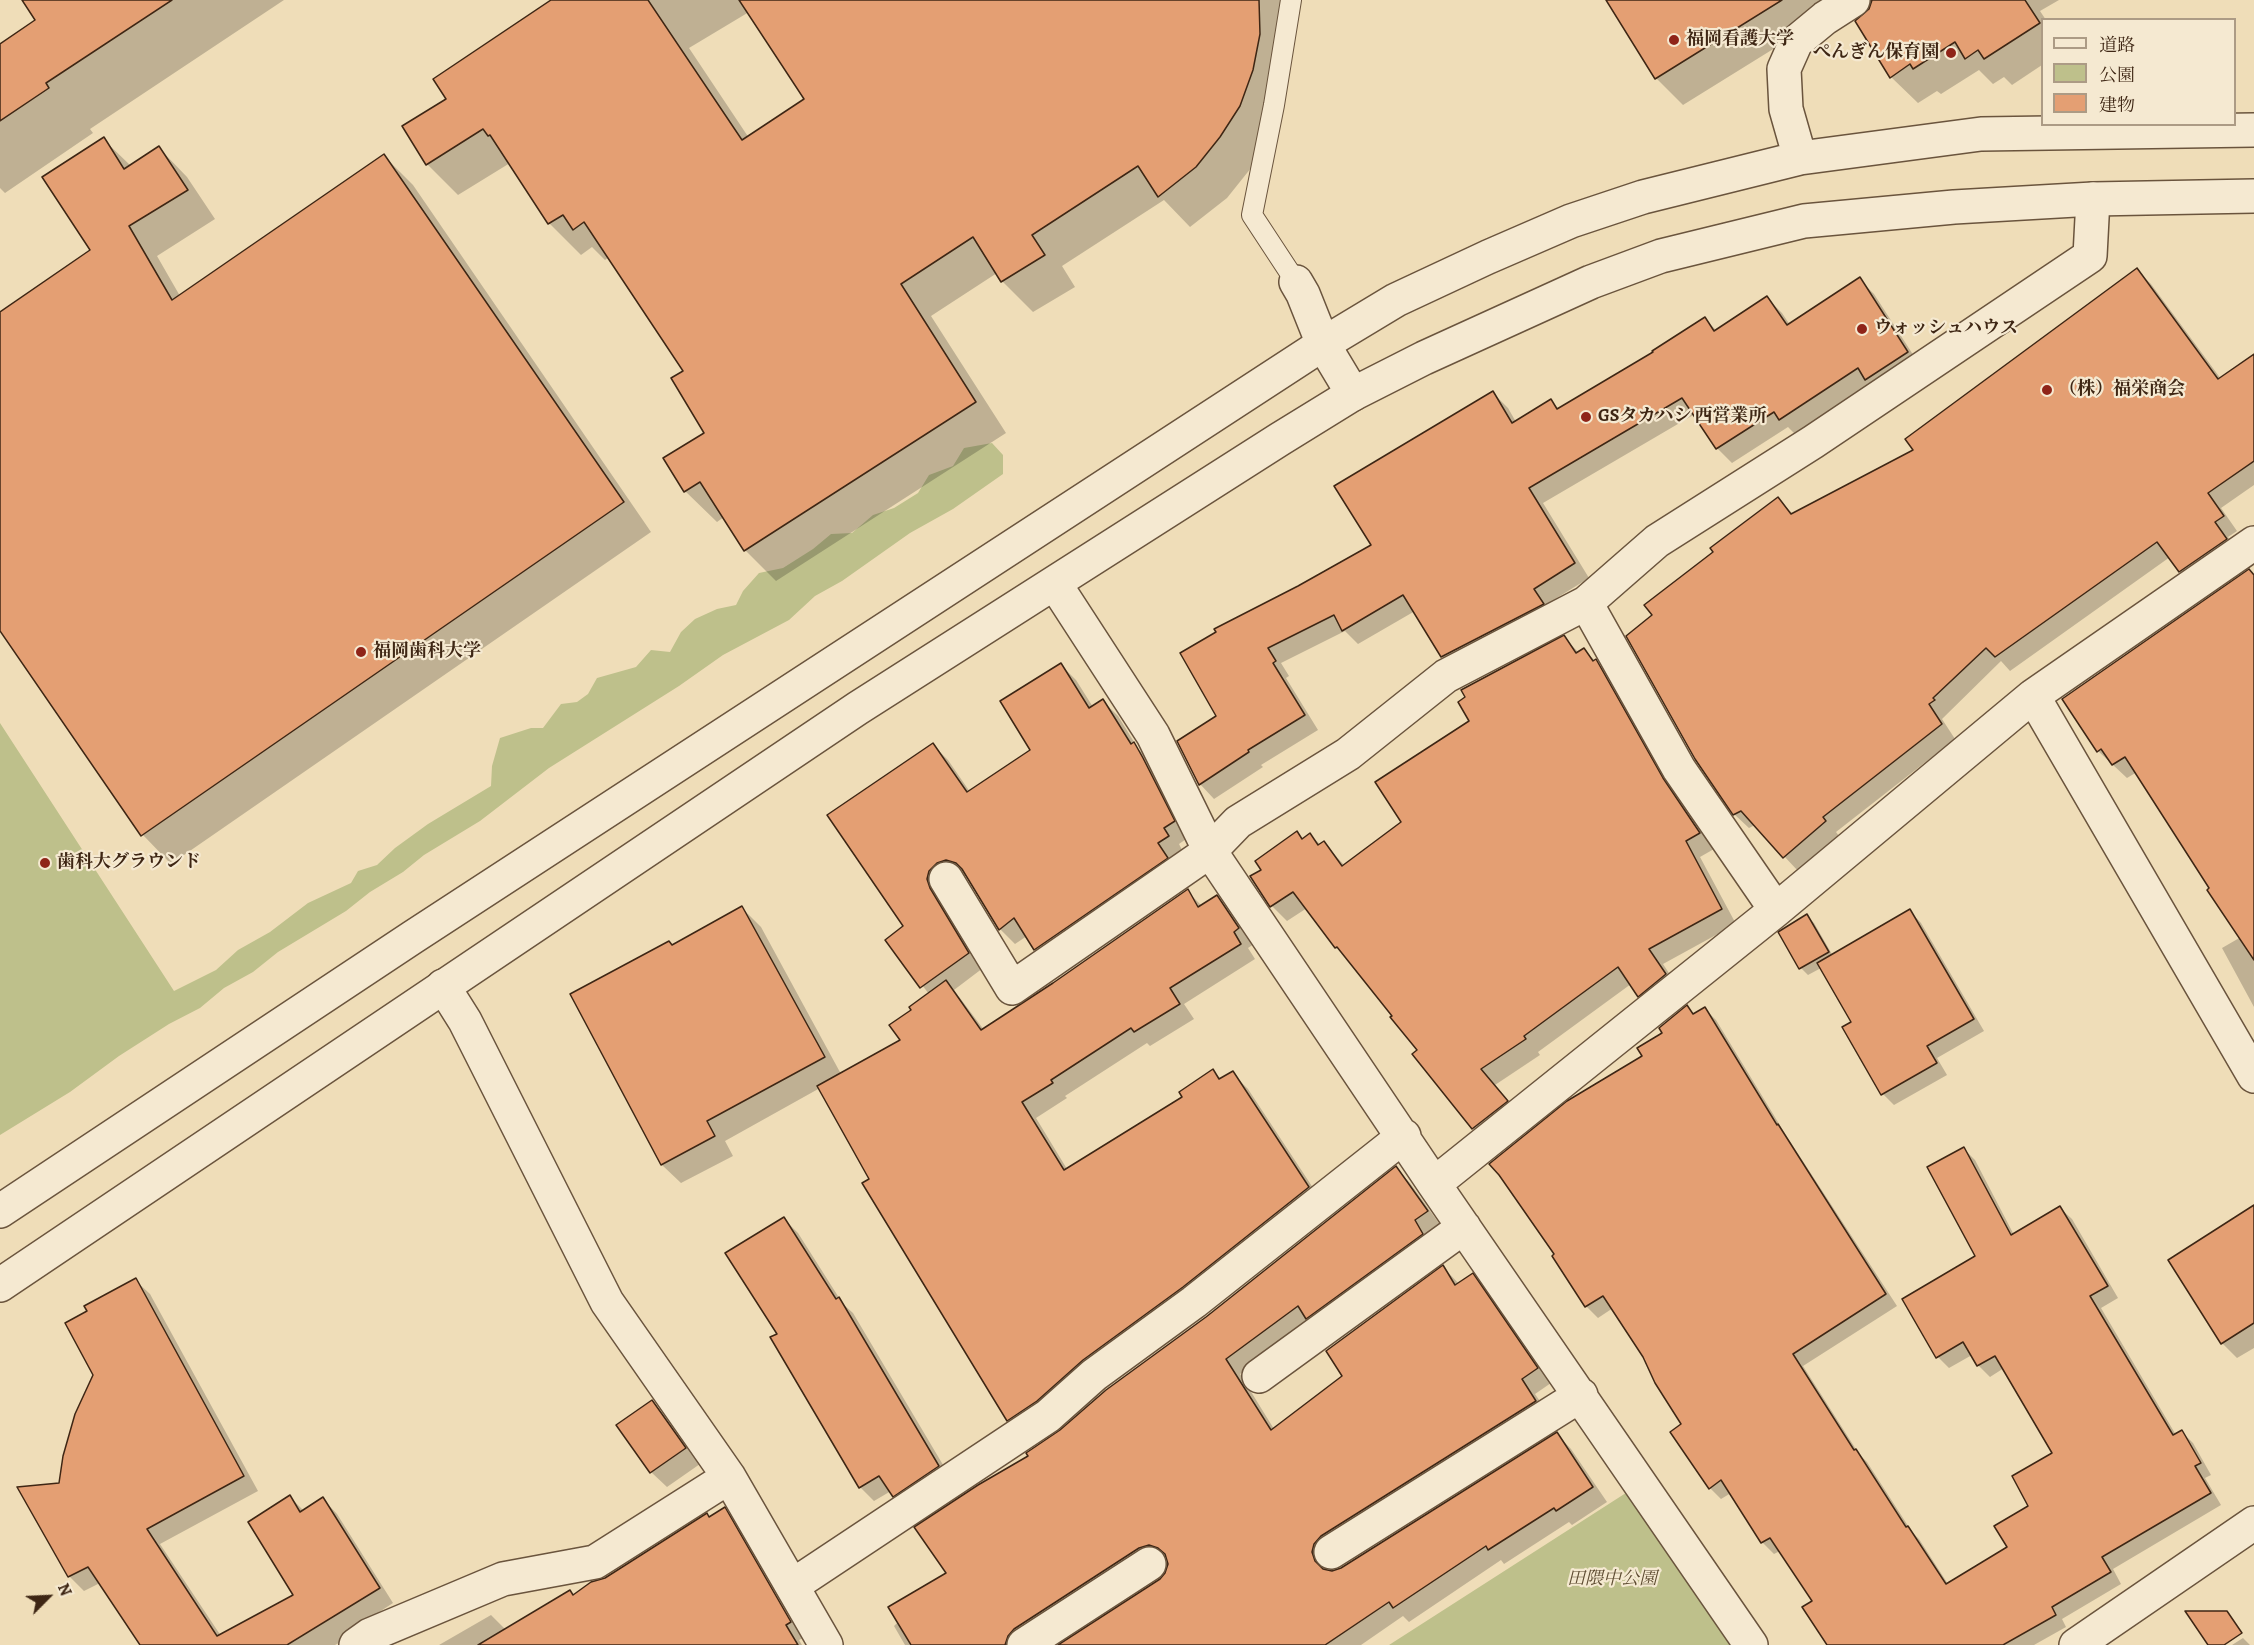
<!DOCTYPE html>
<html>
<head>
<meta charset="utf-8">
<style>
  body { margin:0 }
  #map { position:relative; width:2254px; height:1645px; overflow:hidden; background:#efddb8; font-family:Alegreya,"Noto Serif JP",serif }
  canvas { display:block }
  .legend { position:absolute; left:2041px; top:18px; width:195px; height:108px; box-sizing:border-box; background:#f5e9d1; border:2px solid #ac9b85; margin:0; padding:8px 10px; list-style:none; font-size:18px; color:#3e2614 }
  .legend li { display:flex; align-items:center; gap:12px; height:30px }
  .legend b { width:30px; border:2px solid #ac9b85 }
  .north { position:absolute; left:18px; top:1567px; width:60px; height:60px; -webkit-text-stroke:4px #f5e9d1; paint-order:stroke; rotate:66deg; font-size:16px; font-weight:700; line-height:24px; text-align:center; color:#3e2614 }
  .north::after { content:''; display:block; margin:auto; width:21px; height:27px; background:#3e2614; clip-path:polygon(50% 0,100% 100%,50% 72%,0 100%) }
</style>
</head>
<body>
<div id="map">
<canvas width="2254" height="1645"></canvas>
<ul class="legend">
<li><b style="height:8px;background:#f5e9d1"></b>道路</li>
<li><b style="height:16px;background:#bec08b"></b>公園</li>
<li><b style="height:16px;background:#e49f73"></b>建物</li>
</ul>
<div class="north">N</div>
</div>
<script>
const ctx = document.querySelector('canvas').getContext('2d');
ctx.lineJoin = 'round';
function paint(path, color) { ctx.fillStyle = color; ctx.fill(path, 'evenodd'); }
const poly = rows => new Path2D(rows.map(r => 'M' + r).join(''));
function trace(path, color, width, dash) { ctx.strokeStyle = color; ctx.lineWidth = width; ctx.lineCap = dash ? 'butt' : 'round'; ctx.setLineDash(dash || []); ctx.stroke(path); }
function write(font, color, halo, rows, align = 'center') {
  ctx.font = font + ' Alegreya,"Noto Serif JP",serif'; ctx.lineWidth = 4.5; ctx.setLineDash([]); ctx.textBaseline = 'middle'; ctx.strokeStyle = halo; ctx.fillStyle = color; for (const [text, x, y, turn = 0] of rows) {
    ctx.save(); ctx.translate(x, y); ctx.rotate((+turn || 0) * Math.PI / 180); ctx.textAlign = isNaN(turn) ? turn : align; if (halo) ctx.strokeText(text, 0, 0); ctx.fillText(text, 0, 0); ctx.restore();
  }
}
const green = poly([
  [992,443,1003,455,1003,474,953,509,910,533,842,581,815,596,789,620,723,655,679,686,549,768,480,821,424,855,403,872,370,892,346,911,278,952,253,972,224,988,200,1008,169,1024,119,1056,70,1092,0,1135,0,723,174,991,216,970,238,950,270,932,308,903,351,883,358,871,377,865,395,848,428,824,491,786,492,766,500,738,531,728,543,728,561,704,577,702,588,694,597,678,636,667,651,650,670,652,681,632,695,619,717,609,736,605,743,591,759,573,783,568,813,549,831,534,852,533,873,515,894,508,918,493,929,475,953,466,964,448],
  [1629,1491,1737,1645,1389,1645]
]);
const shadow = poly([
  [24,0,284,0,90,129,93,133,5,193,0,188,0,46,37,21],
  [554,0,1285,0,1290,36,1291,66,1283,102,1271,137,1251,168,1227,198,1190,227,1164,200,1062,266,1075,287,1033,312,1002,281,997,273,931,316,1006,433,776,581,745,550,724,517,717,522,685,491,706,433,685,372,609,257,605,260,592,247,581,255,550,224,510,163,458,195,427,164,448,99],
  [749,12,807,99,749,138,689,48],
  [1607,0,2059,0,2040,11,2046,20,2042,20,2042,65,2012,85,2004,77,1993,84,1979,70,1941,94,1937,91,1918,103,1891,77,1863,16,1849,2,1683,105,1656,78],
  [103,139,131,166,159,148,187,177,215,219,157,256,180,296,384,156,413,185,651,532,171,864,143,835,0,628,0,314,92,250],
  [2137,270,2151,284,2221,379,2254,356,2254,485,2221,508,2237,531,2228,537,2240,554,2194,585,2180,571,2170,557,2010,671,2001,661,1942,719,1955,739,1836,832,1839,836,1798,871,1755,825,1749,828,1734,814,1654,615,1715,552,1778,499,1793,514,1915,450],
  [1859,279,1874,294,1921,367,1871,384,1795,434,1788,427,1732,463,1717,448,1695,414,1543,503,1589,578,1547,604,1557,619,1457,671,1442,657,1415,611,1358,644,1345,631,1281,663,1289,676,1286,678,1318,730,1261,765,1263,767,1214,799,1200,784,1218,717,1299,588,1373,545,1493,393,1508,408,1516,422,1551,401,1559,409,1655,353,1705,319,1717,331,1767,298,1782,313,1790,325],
  [2254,576,2254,1007,2222,948,2241,937,2212,889,2137,772,2127,778,2098,751],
  [1564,637,1579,653,1584,650,1611,676,1714,849,1700,857,1736,924,1663,964,1680,990,1654,1011,1639,996,1631,984,1538,1052,1540,1055,1495,1085,1522,1117,1489,1143,1473,1128,1414,1055,1419,1051,1307,908,1287,921,1272,906,1252,877,1263,870,1297,833,1303,840,1310,835,1321,845,1324,843,1345,866,1403,823,1471,721],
  [1061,665,1076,680,1093,707,1103,701,1118,716,1139,750,1149,759,1189,837,1179,844,1183,852,1050,965,1035,949,1027,936,1015,944,1000,929,968,877,962,875,983,968,954,990,984,1030,1054,984,1187,891,1202,906,1217,897,1232,912,1254,944,1248,948,1255,959,1184,1004,1194,1019,1150,1046,1147,1043,1065,1096,1067,1098,1036,1118,1067,1169,1184,1097,1213,1071,1222,1080,1232,1073,1248,1089,1323,1203,1023,1435,1008,1420,820,1088,725,1141,733,1156,681,1183,662,1165,572,994,673,946,742,908,761,927,841,1074,902,1041,913,1010,929,994,887,940,905,926,933,745,948,760,970,792,1032,750],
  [1910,911,1921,923,1984,1031,1937,1058,1947,1075,1894,1105,1883,1094,1853,1022,1821,968,1808,975,1801,968,1807,916,1814,923,1833,956],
  [1687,1007,1695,1015,1705,1009,1716,1020,1784,1132,1897,1306,1803,1366,1859,1454,1867,1462,1912,1532,1919,1539,1948,1584,2009,1548,2030,1506,2054,1453,2004,1368,1990,1377,1978,1365,1972,1355,1949,1368,1938,1357,1977,1256,1963,1148,1975,1160,2014,1235,2060,1208,2072,1219,2118,1298,2101,1308,2176,1435,2182,1432,2193,1443,2211,1475,2205,1478,2221,1505,2113,1569,2121,1584,2062,1619,2066,1627,2034,1645,1828,1645,1814,1601,1780,1551,1774,1554,1763,1543,1731,1493,1721,1499,1710,1488,1683,1425,1644,1356,1613,1308,1598,1318,1586,1306,1554,1256,1644,1056],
  [1396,1168,1410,1183,1441,1226,1240,1374,1274,1429,1344,1376,1443,1267,1459,1284,1472,1275,1487,1290,1551,1383,1535,1394,1550,1416,1328,1559,1327,1571,1332,1572,1342,1569,1557,1434,1571,1449,1607,1502,1572,1525,1569,1522,1504,1564,1501,1560,1409,1622,1403,1616,1361,1645,1061,1645,1160,1581,1167,1573,1168,1560,1163,1559,1027,1645,905,1645,894,1626,948,1573,1030,1456],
  [2254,1207,2254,1348,2237,1358,2222,1343],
  [784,1219,798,1233,843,1304,853,1313,952,1480,908,1510,891,1491,874,1501,860,1487,779,1334],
  [135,1280,150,1294,258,1491,160,1544,221,1636,295,1596,290,1497,304,1511,323,1499,337,1514,393,1603,373,1616,377,1623,335,1645,140,1645,100,1583,84,1591,70,1577,19,1489,60,1485,95,1375,89,1312],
  [652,1402,667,1417,700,1464,667,1487,651,1472],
  [725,1509,739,1524,805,1637,799,1640,802,1645,439,1645,491,1615,506,1630,606,1579],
  [2243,1638,2250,1645,2232,1645]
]);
const building = poly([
  [22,0,172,0,46,83,49,88,0,121,0,44,35,20,22,0],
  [551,0,648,0,742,140,804,99,739,0,1259,0,1260,34,1253,70,1240,106,1220,137,1196,167,1158,197,1138,166,1032,235,1045,255,1001,282,973,237,901,284,976,402,744,551,700,482,684,492,663,458,704,433,671,378,683,371,584,222,573,230,563,215,548,224,490,135,488,136,483,129,426,165,402,126,446,99,433,79,551,0],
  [1606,0,1782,0,1655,79,1606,0],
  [1872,0,2025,0,2040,23,1984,59,1978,50,1965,59,1955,42,1913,69,1910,64,1890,78,1855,21,1869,9,1872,0],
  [104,137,124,169,159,146,188,190,129,226,172,300,384,154,624,502,141,836,0,631,0,312,90,250,42,177,104,137],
  [2137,268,2218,379,2254,354,2254,461,2208,493,2224,516,2215,522,2227,539,2179,572,2157,542,1995,657,1986,648,1933,698,1935,700,1929,704,1942,724,1823,817,1826,821,1783,858,1741,811,1733,815,1695,759,1626,636,1652,615,1644,605,1713,552,1710,548,1778,497,1791,514,1913,450,1905,439,2137,268],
  [1860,277,1908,352,1865,380,1858,368,1779,420,1774,412,1716,449,1682,398,1529,488,1575,563,1534,589,1544,604,1441,657,1403,595,1342,631,1334,615,1268,648,1276,661,1273,663,1305,715,1248,750,1249,752,1199,785,1177,741,1216,716,1180,653,1216,632,1214,629,1298,586,1371,545,1334,486,1493,391,1512,423,1551,399,1557,409,1653,352,1652,351,1705,317,1714,331,1767,296,1787,325,1860,277],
  [2249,569,2254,575,2254,960,2207,890,2209,888,2125,757,2112,765,2101,749,2097,752,2062,699,2249,569],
  [1564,635,1576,653,1584,648,1593,661,1596,659,1663,778,1700,833,1686,841,1722,909,1649,949,1666,974,1638,997,1618,967,1524,1036,1526,1039,1481,1069,1508,1101,1472,1129,1412,1054,1417,1050,1390,1017,1392,1016,1337,947,1335,948,1293,892,1270,907,1250,876,1261,870,1255,861,1297,831,1302,839,1310,833,1318,845,1324,841,1342,866,1401,822,1375,782,1469,721,1458,702,1465,697,1461,690,1564,635],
  [1061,663,1089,708,1103,699,1131,744,1134,742,1143,758,1175,821,1164,828,1169,836,1158,843,1168,858,1034,950,1014,918,999,930,962,869,956,863,946,860,937,863,929,871,927,879,930,888,969,953,920,988,885,940,903,926,827,815,933,743,967,792,1030,750,1000,701,1061,663],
  [1188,889,1198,907,1217,895,1239,928,1234,932,1241,944,1170,988,1180,1004,1134,1032,1131,1028,1051,1080,1053,1083,1022,1102,1064,1170,1182,1097,1179,1092,1213,1069,1219,1079,1233,1071,1309,1187,1183,1287,1083,1360,1037,1401,1007,1421,862,1183,869,1179,817,1086,900,1040,889,1025,911,1010,909,1007,946,980,981,1030,1053,983,1188,889],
  [742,906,825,1057,707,1121,715,1136,661,1165,570,994,669,941,672,945,742,906],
  [1910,909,1974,1019,1927,1046,1937,1063,1881,1095,1842,1027,1851,1022,1817,963,1910,909],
  [1807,914,1829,952,1799,969,1778,932,1807,914],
  [1687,1005,1693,1014,1705,1007,1777,1125,1778,1124,1886,1294,1793,1354,1854,1450,1856,1449,1906,1527,1908,1526,1946,1584,2007,1547,1994,1526,2028,1506,2012,1476,2052,1453,1995,1356,1977,1366,1963,1342,1936,1358,1902,1299,1975,1256,1927,1167,1964,1147,2011,1235,2060,1206,2108,1286,2090,1296,2173,1435,2182,1430,2201,1463,2195,1466,2211,1493,2102,1557,2111,1572,2052,1607,2056,1615,2003,1645,1827,1645,1802,1607,1812,1601,1770,1538,1761,1543,1721,1480,1709,1489,1670,1432,1681,1424,1655,1383,1643,1357,1603,1296,1585,1307,1552,1256,1554,1254,1499,1175,1489,1164,1567,1101,1642,1056,1637,1048,1662,1033,1659,1028,1687,1005],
  [1396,1166,1428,1211,1415,1220,1423,1234,1306,1319,1298,1306,1226,1359,1271,1430,1342,1376,1326,1351,1443,1265,1455,1285,1473,1273,1538,1368,1522,1379,1536,1401,1321,1536,1314,1544,1312,1552,1315,1561,1323,1569,1332,1571,1341,1568,1557,1432,1593,1487,1556,1511,1554,1508,1488,1550,1486,1546,1393,1608,1389,1602,1325,1645,1058,1645,1160,1579,1165,1573,1168,1564,1165,1554,1158,1548,1149,1545,1139,1548,1014,1629,1008,1636,1005,1645,911,1645,888,1607,946,1573,914,1527,978,1485,1028,1456,1026,1453,1060,1430,1106,1390,1206,1317,1396,1166],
  [2254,1205,2254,1323,2221,1344,2168,1260,2254,1205],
  [784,1217,836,1299,839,1297,939,1466,893,1497,879,1476,859,1488,770,1337,777,1334,725,1253,784,1217],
  [136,1278,244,1476,147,1529,217,1636,293,1595,248,1522,290,1495,300,1512,323,1497,380,1588,287,1645,140,1645,88,1567,68,1577,17,1487,59,1483,63,1456,75,1414,93,1375,65,1323,87,1311,84,1306,136,1278],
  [652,1400,686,1448,650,1473,616,1425,652,1400],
  [725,1507,791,1622,786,1625,798,1645,478,1645,570,1590,573,1595,591,1582,605,1578,707,1513,709,1517,725,1507],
  [2185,1611,2227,1611,2242,1633,2224,1645,2208,1645,2185,1611]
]);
const service = poly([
  [1291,0,1274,105,1252,215,1296,282]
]);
const minor = poly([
  [1296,282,1303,294,1323,344,1353,394],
  [1055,584,1153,735,1210,851,1434,1184,1751,1645],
  [1586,603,1679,769,1776,910],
  [2033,696,2254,1076],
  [946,879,1012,988,1210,851,1238,822,1348,754,1446,676,1586,603,1657,541,1813,442,2090,256,2093,199],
  [443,986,465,1021,607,1302,729,1477],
  [1434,1184,1776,910,2033,696,2254,543],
  [1259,1376,1464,1227],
  [1331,1552,1581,1395],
  [792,1586,1048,1416,1094,1375,1194,1302,1404,1136],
  [356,1645,370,1635,503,1579,595,1562,729,1477,826,1645],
  [1024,1645,1149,1564],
  [2076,1645,2254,1523]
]);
const tertiary = poly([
  [1800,158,1786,109,1784,69,1796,42,1825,18,1853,0],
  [0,1211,413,937,1323,344,1396,300,1488,257,1571,221,1643,197,1800,158,1981,134,2254,130],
  [0,1285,858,708,1280,439,1353,394,1424,358,1591,282,1661,256,1804,221,1954,207,2093,199,2254,196]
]);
const markers = [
  [1674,40,6,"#8f2418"],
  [1951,53,6,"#8f2418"],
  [1862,329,6,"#8f2418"],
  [2047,390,6,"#8f2418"],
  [1586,417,6,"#8f2418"],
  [361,652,6,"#8f2418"],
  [45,863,6,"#8f2418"]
];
const poiNames = [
  ["福岡看護大学",1686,40],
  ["ぺんぎん保育園",1939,53,"right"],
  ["ウォッシュハウス",1874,329],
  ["（株）福栄商会",2059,390],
  ["GSタカハシ 西営業所",1598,417],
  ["福岡歯科大学",373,652],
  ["歯科大グラウンド",57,863]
];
const parkNames = [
  ["田隈中公園",1612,1580]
];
paint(green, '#bec08b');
paint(shadow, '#0003');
paint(building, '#e49f73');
trace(building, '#3e2614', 1.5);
trace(service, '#6a543d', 22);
trace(minor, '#6a543d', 36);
trace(tertiary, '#6a543d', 36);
trace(service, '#f5e9d1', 20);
trace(minor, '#f5e9d1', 33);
trace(tertiary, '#f5e9d1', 33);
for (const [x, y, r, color] of markers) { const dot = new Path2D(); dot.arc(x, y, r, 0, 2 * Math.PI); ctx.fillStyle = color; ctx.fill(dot); trace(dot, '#f5e9d1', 2); }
write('bold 18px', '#3e2614', '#f5e9d1', poiNames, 'left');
write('italic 18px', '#5e4c32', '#f5e9d1', parkNames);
</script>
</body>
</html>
